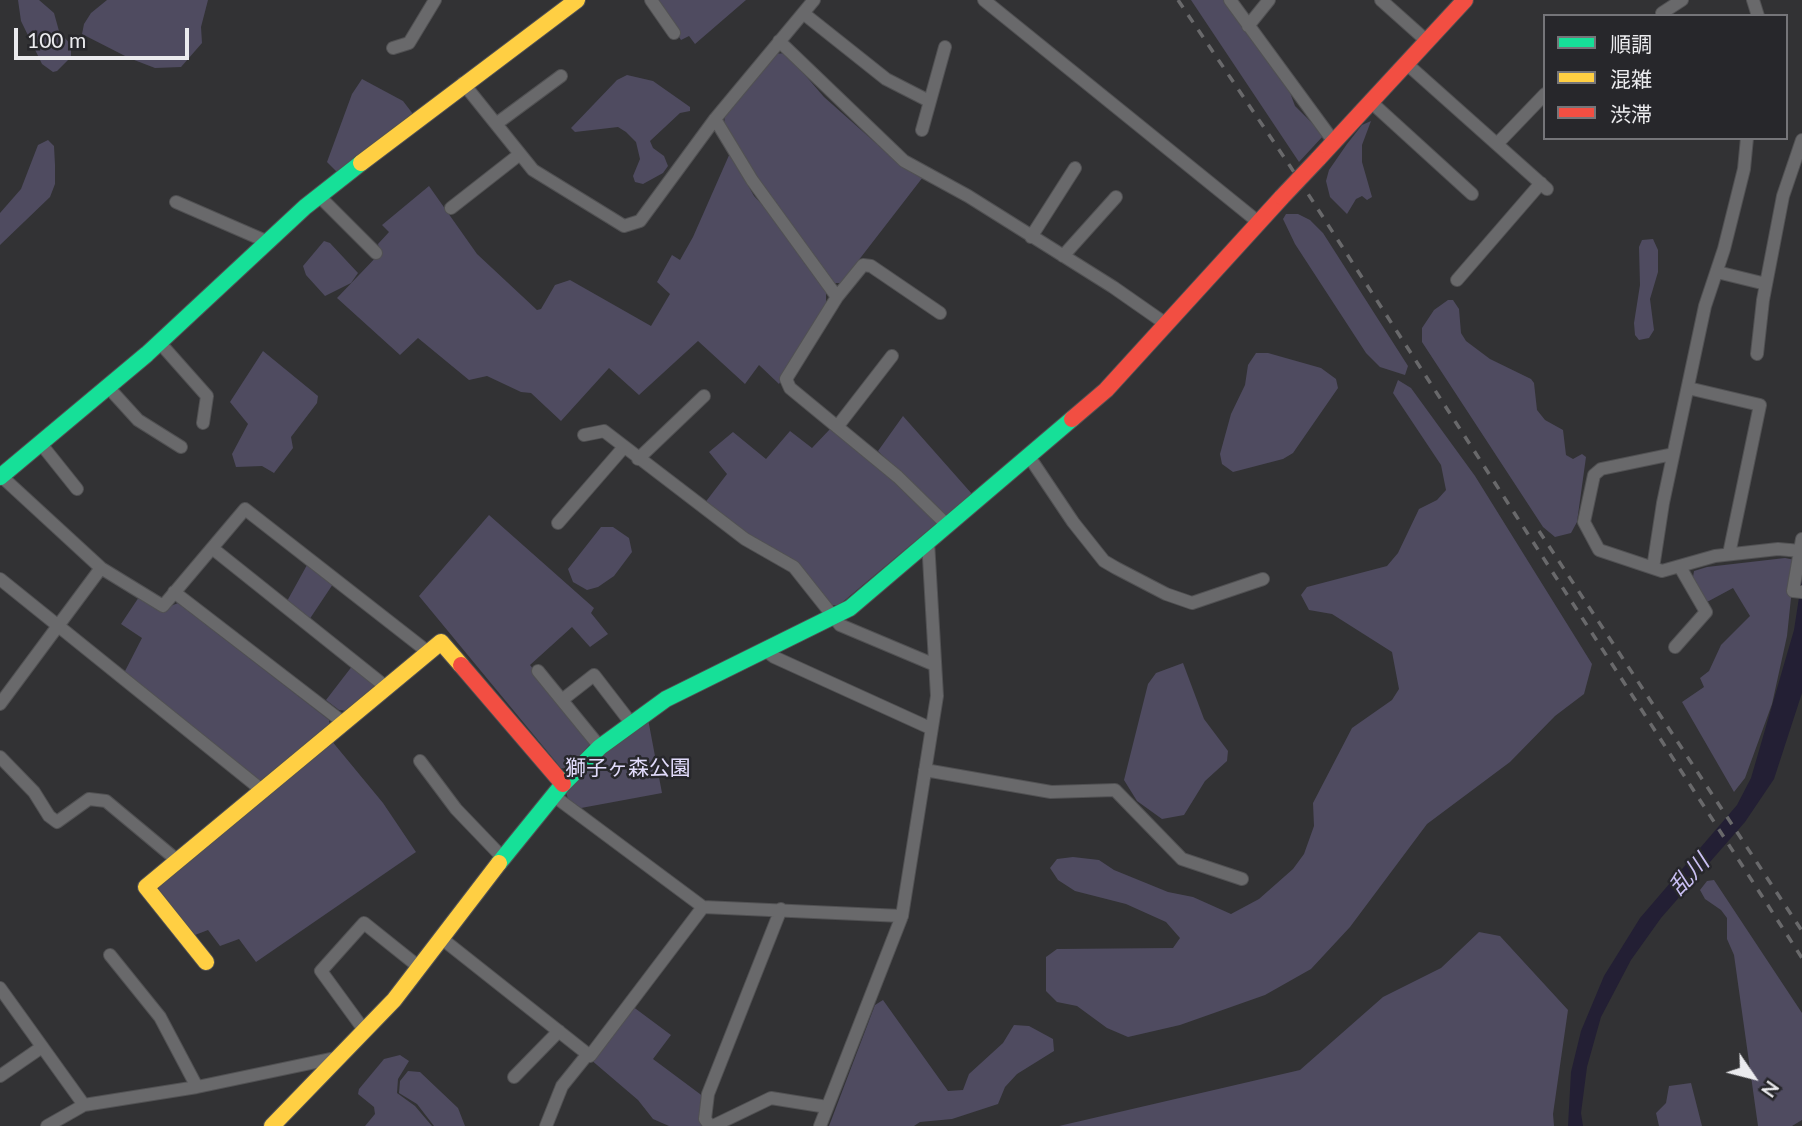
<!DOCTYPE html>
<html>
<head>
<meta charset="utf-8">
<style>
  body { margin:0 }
  #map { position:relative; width:1802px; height:1126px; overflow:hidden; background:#323234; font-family:Lato,"Noto Sans JP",sans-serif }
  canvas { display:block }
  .legend { position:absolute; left:1543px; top:14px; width:245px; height:126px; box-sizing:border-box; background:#27272b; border:2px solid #757579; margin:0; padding:9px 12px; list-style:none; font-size:21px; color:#ebebee }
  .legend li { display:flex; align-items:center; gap:14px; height:35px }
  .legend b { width:35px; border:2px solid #757579 }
  .north { position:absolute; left:1718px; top:1042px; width:70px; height:70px; -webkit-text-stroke:5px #27272b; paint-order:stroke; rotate:125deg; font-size:19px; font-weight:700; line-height:28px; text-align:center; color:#ebebee }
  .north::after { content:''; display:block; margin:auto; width:24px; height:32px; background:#ebebee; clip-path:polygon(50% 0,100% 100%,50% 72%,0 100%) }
  .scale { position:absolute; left:14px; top:28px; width:175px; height:32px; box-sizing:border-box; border:4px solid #ebebee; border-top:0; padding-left:9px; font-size:21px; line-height:24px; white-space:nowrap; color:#ebebee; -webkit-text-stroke:5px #27272b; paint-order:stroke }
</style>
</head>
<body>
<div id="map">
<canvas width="1802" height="1126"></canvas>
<ul class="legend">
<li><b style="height:9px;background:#16e098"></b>順調</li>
<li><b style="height:9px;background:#ffcf43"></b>混雑</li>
<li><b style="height:9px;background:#f24e42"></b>渋滞</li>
</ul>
<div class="north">N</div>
<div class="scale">100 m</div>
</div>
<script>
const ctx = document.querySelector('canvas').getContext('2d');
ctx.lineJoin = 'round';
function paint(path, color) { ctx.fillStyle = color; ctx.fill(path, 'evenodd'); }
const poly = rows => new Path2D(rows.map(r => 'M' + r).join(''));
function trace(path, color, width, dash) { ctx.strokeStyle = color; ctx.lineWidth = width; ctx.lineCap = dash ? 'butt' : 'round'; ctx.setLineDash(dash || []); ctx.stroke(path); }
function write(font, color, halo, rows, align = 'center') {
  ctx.font = font + ' Lato,"Noto Sans JP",sans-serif'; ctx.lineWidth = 5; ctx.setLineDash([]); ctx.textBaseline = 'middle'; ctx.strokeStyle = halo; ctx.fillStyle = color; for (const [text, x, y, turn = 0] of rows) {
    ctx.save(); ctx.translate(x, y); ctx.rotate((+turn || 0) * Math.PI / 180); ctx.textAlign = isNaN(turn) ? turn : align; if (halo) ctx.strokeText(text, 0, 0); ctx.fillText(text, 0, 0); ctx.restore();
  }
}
const green = poly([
  [18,0,39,0,54,13,59,31,71,45,71,57,57,71,53,72,42,64,21,21],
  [107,0,208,0,201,27,202,43,181,67,155,68,129,58,82,34,84,24,91,13],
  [655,0,746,0,695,44,689,36,681,40],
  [1191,0,1225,0,1289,90,1295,106,1324,135,1299,162],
  [786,53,824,97,896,161,923,177,841,283,832,283,753,173,724,126,725,112,774,54],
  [627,75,653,81,690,107,690,111,680,113,650,141,653,148,664,156,668,166,663,173,643,184,635,182,633,176,640,159,636,142,626,132,618,127,575,132,571,128,617,80],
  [362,79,403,101,413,114,339,174,327,162,352,94],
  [1371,121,1362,145,1362,162,1372,197,1367,200,1362,196,1356,199,1347,214,1330,197,1326,181,1329,170,1347,144,1362,125],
  [48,140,54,146,55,165,55,184,50,197,0,245,0,213,21,189,38,145],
  [730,153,754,196,774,217,826,292,826,306,779,384,759,365,745,384,698,341,639,395,609,368,561,421,531,393,521,392,487,376,469,380,418,338,400,355,337,298,380,253,378,244,389,232,382,225,429,186,477,254,537,310,541,309,555,285,570,280,651,326,670,294,657,282,672,255,680,260,693,237],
  [1286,214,1298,214,1310,220,1323,233,1408,366,1405,375,1380,367,1366,353,1295,244,1283,219],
  [1653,239,1658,250,1658,272,1650,299,1654,330,1649,338,1639,340,1635,335,1634,323,1640,285,1639,247,1642,240],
  [324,241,330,243,358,273,351,283,325,296,306,275,303,266],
  [1448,300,1453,300,1459,309,1461,333,1466,341,1490,359,1531,379,1534,383,1537,410,1545,420,1563,430,1566,455,1573,459,1582,454,1586,457,1577,522,1571,533,1555,537,1543,527,1422,342,1422,328,1434,310],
  [263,351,318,396,317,403,291,437,293,448,274,473,262,466,236,467,232,454,248,424,230,402],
  [1256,353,1268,353,1321,368,1336,379,1338,388,1293,453,1283,459,1233,472,1222,464,1220,454,1231,414,1245,385,1248,365],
  [1398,380,1411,388,1475,476,1592,664,1584,694,1555,716,1510,762,1427,824,1350,927,1311,969,1265,995,1180,1025,1128,1037,1107,1028,1077,1006,1057,1002,1046,991,1046,957,1057,949,1173,948,1180,938,1166,922,1126,904,1075,891,1058,880,1050,868,1057,859,1073,857,1099,860,1114,870,1168,892,1193,897,1231,914,1259,899,1293,869,1304,854,1314,826,1313,803,1352,728,1392,700,1399,689,1392,652,1332,614,1309,610,1301,595,1307,587,1387,566,1398,553,1419,509,1437,500,1446,490,1441,465,1393,393],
  [903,416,972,494,945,517,878,451],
  [831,428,901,485,938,522,839,605,832,605,795,562,756,540,704,504,727,474,709,452,733,432,766,459,790,431,812,448],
  [489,515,594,608,591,613,608,634,590,647,572,627,530,665,592,742,568,769,561,768,419,596],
  [601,527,613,527,629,538,632,552,614,576,598,587,587,590,573,582,568,569],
  [1785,558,1795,560,1787,636,1772,704,1745,778,1734,792,1682,702,1704,687,1700,678,1709,671,1721,645,1750,616,1733,588,1707,602,1693,577,1694,571,1707,567],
  [307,565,333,584,309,620,286,603],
  [139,597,161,610,178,603,329,720,330,729,263,785,124,673,142,638,121,624],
  [1183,663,1204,719,1228,751,1227,761,1205,781,1184,815,1162,819,1137,801,1124,780,1148,684,1156,673],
  [353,665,373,680,376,687,347,711,339,710,326,700],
  [648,719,662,793,581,808,568,799,566,792,620,737],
  [331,740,383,803,416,852,256,962,239,939,220,946,208,930,195,935,159,891,159,883],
  [1714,880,1802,1013,1802,1120,1792,1126,1758,1126,1734,955,1727,939,1727,918,1721,910,1705,899,1700,890,1707,881],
  [1479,932,1500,936,1568,1010,1553,1114,1554,1126,1059,1126,1300,1070,1383,997,1441,968],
  [883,1000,948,1091,963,1090,969,1074,1003,1043,1014,1025,1029,1026,1053,1039,1054,1051,1017,1074,1005,1087,998,1104,952,1119,920,1122,914,1126,829,1126,875,1005],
  [632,1006,671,1035,653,1059,704,1097,702,1126,669,1126,653,1119,638,1100,590,1059],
  [400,1055,409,1061,398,1079,397,1093,415,1106,432,1126,365,1126,375,1114,374,1107,358,1094,359,1089,384,1059],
  [408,1071,420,1072,458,1108,465,1126,434,1126,417,1104,399,1093,400,1081],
  [1691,1083,1702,1126,1659,1126,1656,1113,1666,1103,1669,1086]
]);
const water = poly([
  [1802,578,1802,693,1774,779,1745,822,1661,918,1631,960,1601,1017,1587,1067,1581,1113,1583,1126,1568,1126,1571,1072,1581,1031,1604,976,1640,918,1737,805,1751,778,1794,630]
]);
const street = poly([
  [651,0,674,33],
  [984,0,1257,221],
  [1230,0,1334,142],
  [1381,0,1428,42],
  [1753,0,1758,16],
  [803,13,886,79,929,101],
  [1662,13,1682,0],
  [1248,26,1269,0],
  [779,41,904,161,968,196,1113,287,1166,324],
  [393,48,409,43,435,0],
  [1408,65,1547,189],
  [463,83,533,170,624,226,640,221,715,119,814,0],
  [1371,102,1472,194],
  [715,119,752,180,837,297,786,379,790,388,898,477,947,525],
  [496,124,561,76],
  [922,130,945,47],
  [1497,144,1545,94],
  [319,196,376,253],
  [176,202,268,242],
  [451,208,520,154],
  [1031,237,1075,168],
  [1063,256,1116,197],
  [1717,272,1766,284],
  [1457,280,1541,183],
  [837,297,863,265,871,266,940,313],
  [160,343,207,396,203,423],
  [1757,354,1763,300,1783,196,1802,140],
  [108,387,138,420,181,447],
  [1688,388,1760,405,1729,554],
  [837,427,892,356],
  [584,435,604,431,745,539,794,567,840,625,935,665],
  [41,444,77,489],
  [1673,454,1601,469,1594,475,1584,522,1599,550,1662,571,1715,556,1778,549,1801,551],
  [1030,458,1073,522,1104,561,1116,568,1166,594,1192,603,1263,579],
  [638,459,704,396],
  [1,476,101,568,163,606,245,509,428,652],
  [558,523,624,447],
  [1802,539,1793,591,1802,592],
  [212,548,386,687],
  [1653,568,1663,503,1705,306,1724,249,1744,169,1747,138],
  [0,579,263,791],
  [174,592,344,723],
  [1675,647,1706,612,1680,567],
  [766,651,774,657,930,728],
  [538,671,600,747],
  [562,700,594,675,631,723],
  [0,704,101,568],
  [0,757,34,792,49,816,57,822,89,799,106,801,178,861],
  [420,761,456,809,503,858],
  [925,770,1051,792,1115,790,1182,859,1242,879],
  [554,796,703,907,902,916],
  [441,938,590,1056,703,907],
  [110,955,160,1017,197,1087],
  [0,988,84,1105],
  [364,1030,321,971,364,923,419,967],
  [0,1076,42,1047],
  [514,1077,559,1031],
  [47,1126,84,1105,197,1087,335,1058],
  [546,1126,562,1086,587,1055],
  [710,1126,705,1119,708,1094,781,909],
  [713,1126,771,1098,827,1107],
  [820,1126,902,916,937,696,928,541]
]);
const fast = poly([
  [0,477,147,354,305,207,361,163],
  [499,863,563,784,600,747,666,699,850,608,1072,419]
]);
const slow = poly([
  [361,163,577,0],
  [206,962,146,887,441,642,461,665],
  [272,1126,394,1000,499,863]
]);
const jam = poly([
  [1318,159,1465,0],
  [1072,419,1106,390,1282,197],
  [461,665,563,784]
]);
const rail = poly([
  [1178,0,1290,166,1802,958],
  [1539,531,1802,931]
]);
const jamBridge = poly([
  [1282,197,1318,159]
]);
const parkNames = [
  ["獅子ヶ森公園",628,768]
];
const waterNames = [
  ["乱川",1689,875,-47]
];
paint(green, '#4f4b60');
paint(water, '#231f34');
trace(street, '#515153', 14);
trace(fast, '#515153', 18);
trace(slow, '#515153', 18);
trace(jam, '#515153', 18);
trace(street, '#69696b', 12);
trace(fast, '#16e098', 16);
trace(slow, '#ffcf43', 16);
trace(jam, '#f24e42', 16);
trace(rail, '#69696b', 3.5, [9, 9]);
trace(jamBridge, '#515153', 18, []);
trace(jamBridge, '#f24e42', 16);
write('21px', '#e1dbfb', '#27272b', parkNames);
write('italic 23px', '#c9bff3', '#27272b', waterNames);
</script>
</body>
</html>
